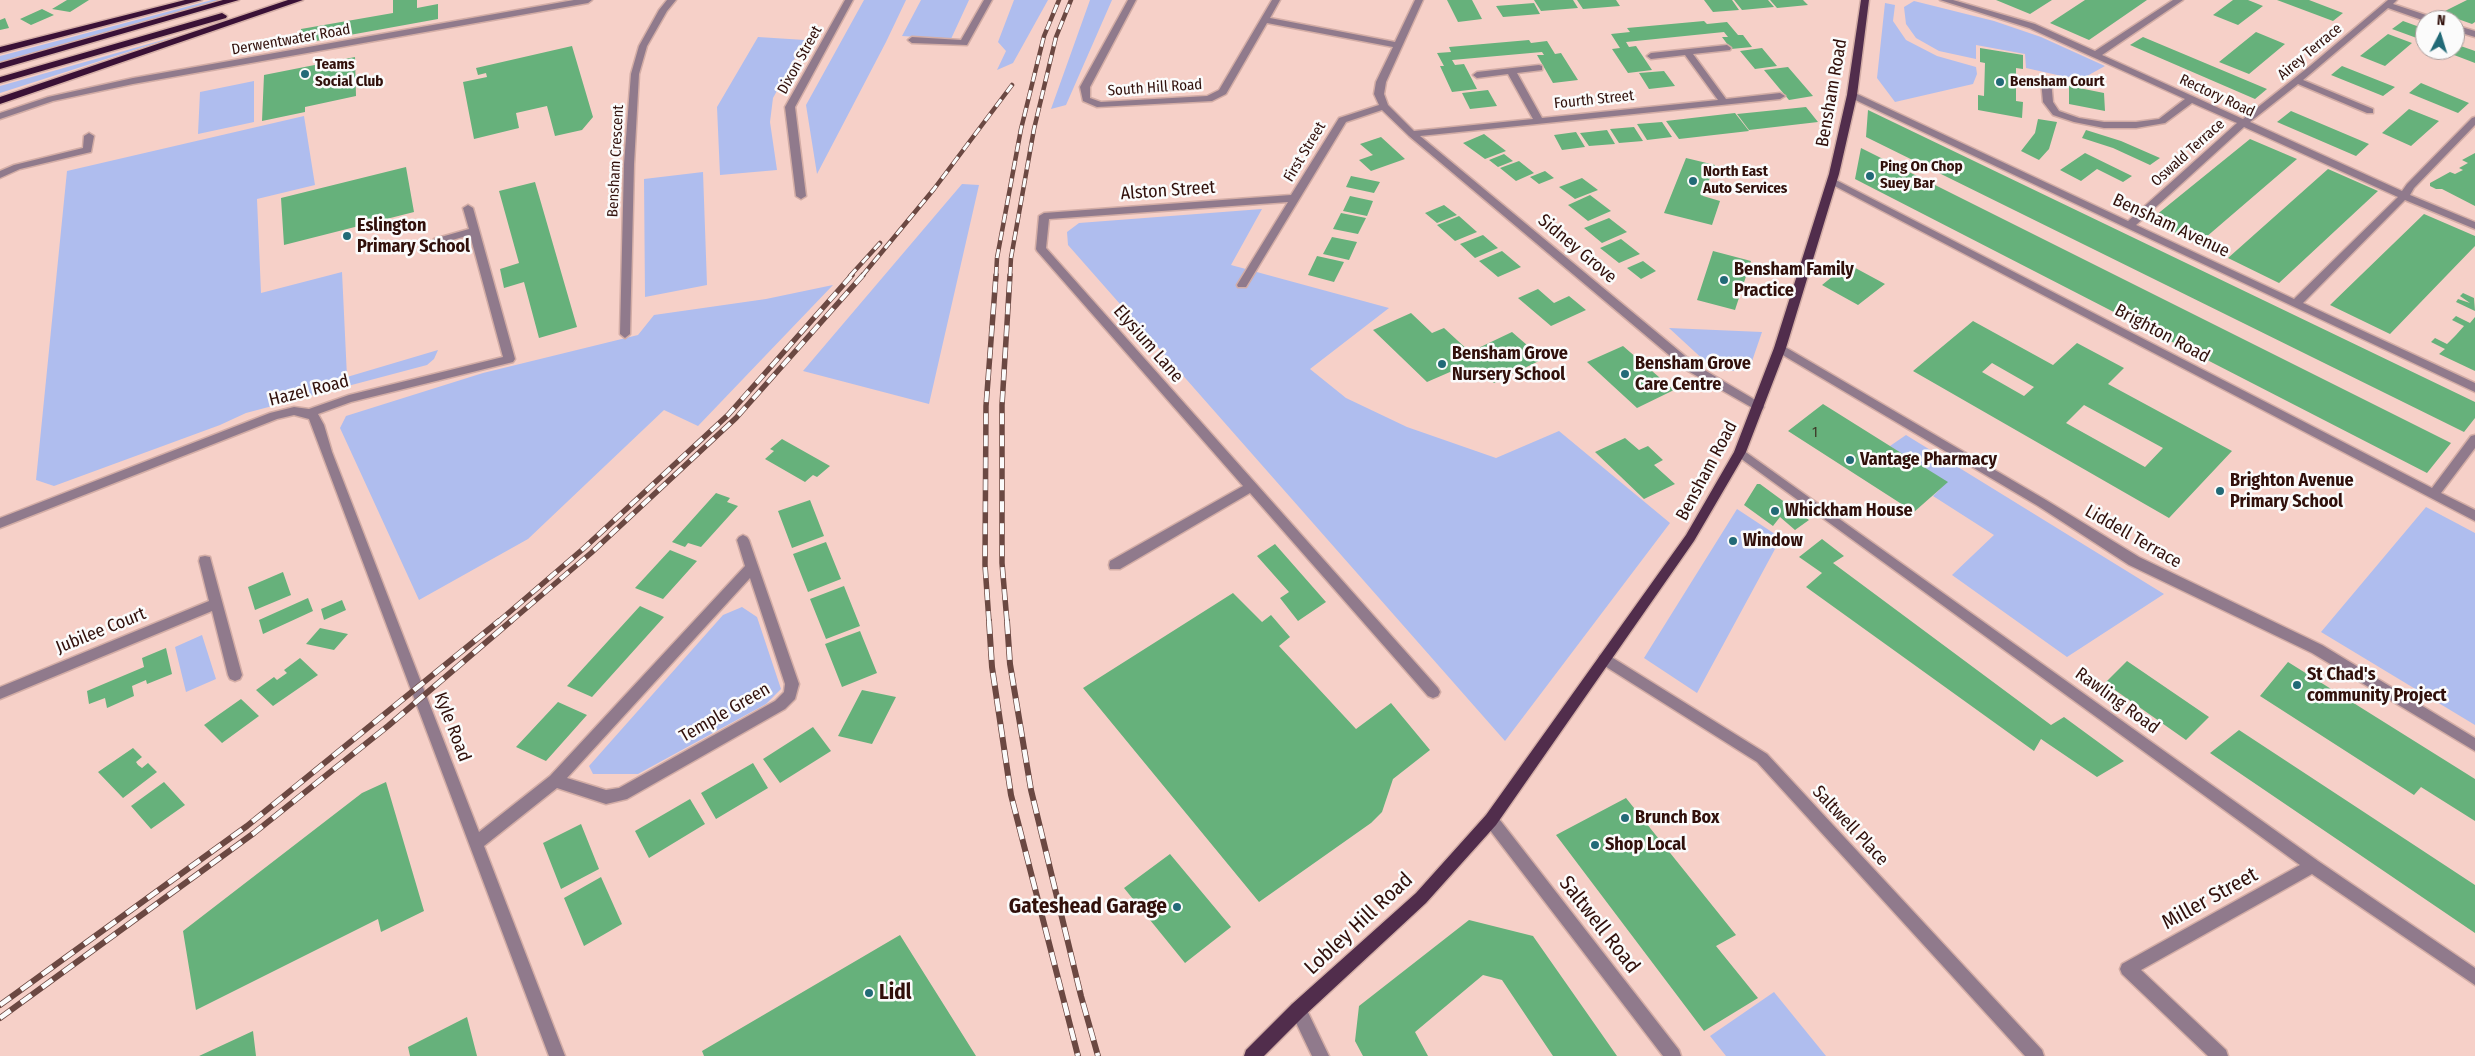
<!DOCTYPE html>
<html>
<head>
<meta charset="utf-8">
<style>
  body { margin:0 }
  #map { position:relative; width:2475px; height:1056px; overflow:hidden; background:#f6d0c8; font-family:"Fira Sans Condensed",sans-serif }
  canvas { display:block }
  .north { position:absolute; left:2415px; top:10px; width:50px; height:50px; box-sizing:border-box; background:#fbfbfb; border:1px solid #aa9d9b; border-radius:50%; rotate:5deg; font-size:14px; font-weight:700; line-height:20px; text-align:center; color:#31100b }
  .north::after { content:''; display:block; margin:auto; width:18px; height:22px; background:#226a77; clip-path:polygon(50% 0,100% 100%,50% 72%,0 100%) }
</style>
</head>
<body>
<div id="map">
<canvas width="2475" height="1056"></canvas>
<div class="north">N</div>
</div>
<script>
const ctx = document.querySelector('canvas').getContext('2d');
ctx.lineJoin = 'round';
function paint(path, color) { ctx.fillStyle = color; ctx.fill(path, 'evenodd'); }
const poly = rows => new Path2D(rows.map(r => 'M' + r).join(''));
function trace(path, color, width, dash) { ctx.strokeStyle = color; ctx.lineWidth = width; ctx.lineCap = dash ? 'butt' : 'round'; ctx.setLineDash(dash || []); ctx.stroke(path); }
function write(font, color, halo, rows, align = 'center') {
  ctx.font = font + ' "Fira Sans Condensed",sans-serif'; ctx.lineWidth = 5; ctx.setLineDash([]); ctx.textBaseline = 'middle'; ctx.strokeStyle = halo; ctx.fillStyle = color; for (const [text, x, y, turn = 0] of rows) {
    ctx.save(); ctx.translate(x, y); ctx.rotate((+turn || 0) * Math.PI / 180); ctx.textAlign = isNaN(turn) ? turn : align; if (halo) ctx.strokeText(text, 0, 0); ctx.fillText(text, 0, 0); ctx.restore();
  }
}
const green = poly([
  [212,0,221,0,0,62,0,56],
  [864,0,906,0,886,42,817,174,806,105],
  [921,0,969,0,951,39,902,36],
  [1014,0,1048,0,1013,63,997,70,1006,51,998,42],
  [1090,0,1112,0,1066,105,1051,109],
  [1914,1,1994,21,2041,37,2105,66,2087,76,2066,77,2026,68,2025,54,1976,45,1976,59,1939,51,1916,38,1906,24,1904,7],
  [1885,3,1895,5,1893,21,1906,40,1937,56,1976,67,1977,74,1973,84,1895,102,1877,78],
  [184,34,0,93,0,86],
  [758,37,805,40,773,98,770,122,777,170,720,175,717,107],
  [254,81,254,122,198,134,200,92],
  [304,116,315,185,257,199,261,293,342,272,347,377,438,350,434,359,427,365,246,413,220,425,54,486,36,480,67,171],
  [703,172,707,285,645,297,644,179],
  [962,184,979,185,929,404,803,371],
  [1262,209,1231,265,1389,308,1310,369,1346,398,1407,427,1496,458,1559,431,1670,523,1505,741,1068,245,1067,232,1079,223],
  [833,285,698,426,664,410,528,539,419,600,340,428,346,416,483,373,638,335,654,315,766,299],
  [1669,328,1762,332,1750,367,1732,371,1720,370,1708,364],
  [1906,435,2164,594,2067,657,1952,575,1994,535,1933,496,1947,482,1890,446],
  [2426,507,2475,533,2475,725,2321,632],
  [1737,509,1781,538,1697,693,1644,658],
  [742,607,757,617,781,689,766,704,638,774,593,774,589,766,723,615],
  [202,635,216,679,186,692,175,647],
  [1774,992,1826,1056,1726,1056,1710,1036]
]);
const building = poly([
  [67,0,89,0,70,12,52,9],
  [393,0,417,0,417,8,438,4,438,19,300,44,301,29,393,13],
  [1447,0,1472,0,1482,19,1458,22],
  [1534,0,1573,0,1578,8,1541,11],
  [1577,0,1616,0,1620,6,1583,9],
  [1704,0,1732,0,1739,10,1713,12],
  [1734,0,1768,0,1774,7,1742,10],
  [1770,0,1803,0,1808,5,1777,8],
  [1996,0,2052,0,2030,14],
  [2085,0,2147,0,2089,40,2050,23],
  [2233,0,2248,0,2263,6,2238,25,2213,15],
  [2277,0,2309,0,2343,13,2333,21],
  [2467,0,2475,0,2475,22,2472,24,2441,13],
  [1534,3,1540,14,1503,17,1496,6],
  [42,9,54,15,31,25,20,19],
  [5,18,9,28,0,30,0,20],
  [1704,21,1707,24,1727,22,1738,35,1743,35,1752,47,1731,49,1722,37,1728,37,1724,32,1626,42,1629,47,1636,46,1652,70,1628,73,1612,49,1620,48,1611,34,1630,32,1627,28],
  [2403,21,2425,29,2425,41,2392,29],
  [2256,32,2285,44,2249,74,2219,62],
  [2388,34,2412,43,2385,66,2360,56],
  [2143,37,2267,89,2255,99,2130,45],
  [1529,40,1531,43,1547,41,1555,54,1561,53,1578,80,1553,83,1537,55,1544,55,1542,52,1452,60,1455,65,1464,64,1477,89,1452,92,1440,66,1444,66,1437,53,1451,52,1449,47],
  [2455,44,2475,51,2475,63,2441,50,2455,50],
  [572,46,593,117,582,130,555,136,547,106,516,113,519,128,474,139,463,82,487,77,486,73,478,75,476,68],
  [1762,48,1777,66,1755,69,1740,51],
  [1980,48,2023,55,2023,69,2016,68,2016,101,2023,102,2022,118,1978,110,1978,95,1984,96,1985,63,1980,62],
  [355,57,356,96,305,107,305,112,262,121,264,75],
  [2342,66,2395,87,2383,96,2331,75],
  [1788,67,1813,96,1789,100,1764,70],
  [1664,71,1675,86,1649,89,1639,73],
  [2421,83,2469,103,2458,113,2409,93],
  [2069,86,2104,93,2105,111,2069,104],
  [1488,90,1497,106,1470,109,1462,93],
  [1806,107,1818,122,1749,130,1737,114],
  [2409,109,2439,121,2411,146,2382,133],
  [1868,110,2475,402,2475,418,2464,432,1866,137],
  [2291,111,2369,144,2356,156,2277,122],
  [1735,113,1749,131,1679,139,1666,121],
  [2038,119,2057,122,2049,149,2039,160,2021,151,2035,133],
  [1662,122,1672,137,1647,140,1637,124],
  [1634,127,1643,141,1619,143,1610,129],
  [1607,130,1615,144,1589,146,1580,133],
  [2086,130,2121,141,2160,158,2150,165,2113,148,2082,138],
  [1576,132,1585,147,1562,150,1554,135],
  [1484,134,1506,151,1485,159,1463,143],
  [1381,137,1405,159,1371,171,1359,160,1373,155,1360,144],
  [2250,139,2297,159,2198,244,2150,220],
  [1861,148,2451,443,2427,473,1855,179],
  [2085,153,2132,176,2123,182,2097,169,2081,181,2060,170],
  [2475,153,2475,206,2442,189,2436,189,2430,186,2430,183,2450,172,2455,174,2463,170,2459,168,2468,163,2462,160],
  [1504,154,1513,161,1498,167,1489,160],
  [1686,158,1715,165,1703,196,1720,201,1712,225,1664,213],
  [1519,161,1534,173,1516,181,1500,168],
  [406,167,414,212,284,245,281,198],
  [2328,169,2378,191,2279,283,2228,258],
  [1545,171,1554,178,1539,184,1530,177],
  [1351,176,1380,182,1374,193,1346,187],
  [1582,178,1598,190,1575,199,1559,187],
  [535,182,577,327,539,338,524,282,504,288,500,269,519,263,499,191],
  [1590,195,1611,211,1588,221,1568,205],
  [1350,196,1373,201,1367,216,1343,211],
  [1444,205,1457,215,1437,223,1425,213],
  [1341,213,1366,218,1358,234,1333,229],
  [2424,214,2475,236,2475,246,2390,334,2330,305],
  [1459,216,1477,232,1455,241,1437,225],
  [1609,218,1627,232,1602,243,1584,228],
  [1483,235,1498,248,1475,258,1460,244],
  [1332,237,1357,242,1349,260,1323,254],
  [1621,239,1640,254,1619,263,1600,248],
  [1502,251,1521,267,1498,277,1479,261],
  [1713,251,1751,261,1735,310,1697,300],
  [1317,256,1344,262,1334,282,1308,275],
  [1643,261,1656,271,1641,279,1627,268],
  [1848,264,1885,284,1858,305,1822,285],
  [1538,289,1554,303,1569,296,1586,310,1551,326,1518,298],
  [2463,293,2474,298,2475,311,2456,302,2458,299,2470,303,2460,296],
  [1411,313,1432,333,1444,328,1470,352,1512,332,1543,359,1494,383,1476,367,1456,377,1450,372,1427,382,1373,330],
  [2456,316,2470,323,2475,317,2475,371,2439,354,2445,349,2431,342,2435,338,2447,344,2456,335,2464,326,2452,320],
  [1973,321,2053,365,2077,343,2124,368,2108,384,2232,451,2169,518,1913,371],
  [1992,363,2034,387,2024,396,1982,372],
  [2084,405,2163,448,2145,467,2066,423],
  [1623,346,1674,390,1637,408,1587,362],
  [1823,404,1890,446,1948,482,1914,512,1788,431],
  [1625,438,1639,450,1648,446,1663,460,1654,465,1675,484,1644,499,1595,452],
  [782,439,830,466,817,477,813,475,805,482,765,459,774,451,770,449],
  [1757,484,1760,484,1809,520,1795,530,1780,517,1773,526,1744,505],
  [716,493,730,498,727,502,738,506,701,547,688,543,685,547,672,542],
  [810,500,824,536,792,548,778,511],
  [1822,539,1844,556,1833,563,2051,725,2064,717,2124,761,2097,777,2041,739,2034,751,1806,587,1822,573,1799,557],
  [826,542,841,579,808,592,793,554],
  [1275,544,1326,602,1298,621,1280,598,1289,592,1257,556],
  [670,550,697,561,663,599,635,588],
  [283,572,291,595,255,610,248,587],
  [844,586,860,626,826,639,810,599],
  [1233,593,1262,622,1271,615,1290,637,1279,646,1356,729,1391,703,1430,750,1393,779,1382,812,1371,823,1259,902,1083,688],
  [308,598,313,611,263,634,259,620],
  [342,600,346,610,324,620,321,609],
  [640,606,664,617,592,697,567,686],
  [320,628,348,634,334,650,306,644],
  [860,631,877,673,842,687,825,644],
  [166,648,172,674,147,684,146,680,132,686,134,696,107,708,105,698,89,704,87,691,144,667,142,658],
  [300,658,318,675,273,706,256,690,274,677,277,680,287,673,284,670],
  [2127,661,2209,717,2186,740,2105,683],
  [2288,662,2475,779,2475,821,2421,787,2414,795,2260,696],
  [862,690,896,697,872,744,838,736],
  [241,699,259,716,222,743,204,725],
  [558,702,587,715,546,761,516,747],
  [813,727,831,751,780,783,763,759],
  [2239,730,2475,885,2475,933,2210,753],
  [133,748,142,757,136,762,138,765,142,768,148,763,157,772,123,798,98,772],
  [753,763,768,788,716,819,701,793],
  [164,782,185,805,151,829,131,806],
  [386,782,424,911,381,932,378,919,196,1010,183,931,362,793],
  [1626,798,1736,935,1716,946,1758,998,1704,1031,1556,835],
  [690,799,705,824,649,858,635,831],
  [581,824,599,869,561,889,543,843],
  [1170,854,1231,927,1185,963,1124,888],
  [601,877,622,924,584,946,564,898],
  [1469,920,1533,936,1617,1056,1553,1056,1502,980,1483,975,1415,1032,1428,1056,1363,1056,1355,1041,1359,1006],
  [900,935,976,1056,704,1056,702,1051],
  [467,1017,477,1056,410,1056,408,1047],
  [253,1031,256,1056,199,1056]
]);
const minor = poly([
  [574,0,592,0,588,3,133,84,53,101,0,119,0,113,48,97,133,78,574,0],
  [667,0,676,0,667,11,647,46,639,74,634,164,630,334,625,338,620,334,624,164,631,74,639,46,659,10,667,0],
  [845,0,853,0,795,107,806,196,801,199,796,196,785,107,845,0],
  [984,0,992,0,967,45,912,43,908,40,912,37,961,40,984,0],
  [1128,0,1136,0,1090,87,1090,98,1101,102,1207,96,1219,90,1272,0,1280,0,1270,18,1395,42,1415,0,1423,0,1386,82,1384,94,1388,105,1414,131,1533,119,1508,74,1477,78,1473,75,1477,72,1539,65,1542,66,1542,70,1517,73,1542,118,1718,100,1685,55,1651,59,1647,56,1651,53,1727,45,1731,48,1730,50,1693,54,1726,99,1780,93,1785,96,1780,99,1420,136,1696,365,1762,404,1764,407,1762,410,1758,411,1688,371,1409,136,1382,110,1346,122,1246,287,1238,287,1237,285,1288,202,1049,219,1046,248,1438,688,1440,692,1438,696,1433,698,1428,696,1250,493,1120,569,1110,569,1109,565,1110,561,1243,486,1037,251,1036,249,1039,216,1044,213,1291,195,1339,118,1379,105,1374,94,1376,82,1393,47,1267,23,1226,94,1212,101,1097,107,1083,101,1080,87,1128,0],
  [1940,0,1953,0,2035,24,2095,51,2173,0,2183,0,2102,55,2243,119,2310,66,2388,0,2397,0,2393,4,2435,18,2436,20,2425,21,2388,8,2303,80,2373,109,2373,113,2367,113,2298,84,2250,122,2402,191,2407,184,2472,118,2475,117,2475,125,2414,188,2410,195,2475,222,2475,229,2405,200,2303,303,2475,383,2475,392,1849,97,1849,93,1855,93,2128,221,2237,123,2192,103,2165,123,2136,128,2104,128,2074,122,2053,115,2043,102,2041,80,2046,77,2051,80,2053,102,2059,111,2079,118,2104,122,2136,122,2159,119,2185,99,2029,28,1940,0],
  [2244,127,2398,197,2294,299,2136,225,2244,127],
  [2455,25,2475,31,2475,37,2455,31,2455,25],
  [89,133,94,136,91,152,20,169,0,178,0,171,14,165,83,148,84,136,89,133],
  [1832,178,2432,488,2471,436,2475,435,2475,448,2441,493,2475,510,2475,521,1829,183,1827,181,1832,178],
  [468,205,473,208,515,359,513,362,351,402,318,414,324,425,332,452,479,832,550,776,745,566,737,540,739,537,743,535,747,537,749,540,799,684,795,699,785,709,627,799,606,804,557,788,484,846,565,1056,549,1056,309,419,294,415,277,419,0,528,0,518,270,413,294,407,309,409,349,395,503,357,470,235,438,244,433,241,434,239,469,229,463,208,468,205],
  [750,578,785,684,784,692,775,701,619,788,606,790,567,778,750,578],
  [1780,344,2046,500,2139,557,2322,645,2475,738,2475,751,2312,653,2129,565,2038,506,1776,351,1774,348,1780,344],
  [1740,448,2318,861,2475,968,2475,985,2312,874,2141,970,2226,1050,2228,1056,2208,1056,2122,974,2120,969,2122,964,2300,865,1736,455,1734,452,1740,448],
  [205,556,210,557,211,561,242,675,240,679,235,681,230,679,228,675,212,611,0,699,0,687,209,601,199,561,200,557,205,556],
  [1605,653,1767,754,2042,1050,2044,1056,2025,1056,1757,762,1600,663,1598,659,1600,655,1605,653],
  [1491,813,1496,815,1679,1050,1681,1056,1663,1056,1486,825,1484,820,1486,815,1491,813],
  [1298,1002,1304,1004,1329,1056,1312,1056,1290,1010,1292,1004,1298,1002]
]);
const major = poly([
  [1861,0,1869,0,1857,95,1839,174,1786,348,1746,452,1694,541,1496,825,1426,903,1304,1016,1264,1056,1244,1056,1246,1050,1292,1004,1416,893,1486,815,1686,535,1734,452,1774,348,1829,174,1847,95,1861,0]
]);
const highway = poly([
  [185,0,202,0,0,53,0,47,185,0],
  [223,0,239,0,0,69,0,63,223,0],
  [288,0,303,0,0,104,0,97,288,0],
  [222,13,227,16,226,18,0,83,0,77,222,13]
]);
const railFar2 = poly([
  [850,276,880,243],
  [862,276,934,189,1012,85],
  [996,276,997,258,1021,129,1044,36,1059,0],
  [1010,276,1011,258,1034,129,1056,37,1071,0]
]);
const railFar1 = poly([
  [498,622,583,549,728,415,852,275],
  [510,622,591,553,736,418,863,275],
  [989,622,985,565,986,406,996,275],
  [1007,622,1002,563,1002,405,1010,275]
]);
const rail = poly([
  [989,621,992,667,1011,795,1078,1056],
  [1007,621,1010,664,1031,790,1081,996,1098,1056],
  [0,1005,247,826,499,621],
  [0,1018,254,833,388,726,511,621]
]);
const markers = [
  [305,74,5,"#226a77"],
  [2000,82,5,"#226a77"],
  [1870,176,5,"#226a77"],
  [1693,181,5,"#226a77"],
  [347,236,5,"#226a77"],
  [1724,280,5,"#226a77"],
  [1442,364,5,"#226a77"],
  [1625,374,5,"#226a77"],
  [1850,460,5,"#226a77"],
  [2220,491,5,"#226a77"],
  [1775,511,5,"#226a77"],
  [1733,541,5,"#226a77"],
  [2297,685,5,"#226a77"],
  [1625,818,5,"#226a77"],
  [1595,845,5,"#226a77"],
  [1177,907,5,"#226a77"],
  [869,993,5,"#226a77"]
];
const farStreetnames = [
  ["Derwentwater Road",291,40,-10],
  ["Airey Terrace",2310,52,-40],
  ["Dixon Street",800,60,-61],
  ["South Hill Road",1155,88,-4],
  ["Rectory Road",2217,96,25],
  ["Fourth Street",1594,100,-6],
  ["First Street",1305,152,-59],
  ["Oswald Terrace",2188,153,-42],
  ["Bensham Crescent",616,161,-87]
];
const farPoinames = [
  ["Teams",315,65],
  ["Social Club",315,82],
  ["Bensham Court",2010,82],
  ["Ping On Chop",1880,167],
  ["Suey Bar",1880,184],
  ["North East",1703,172],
  ["Auto Services",1703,189]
];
const numberNames = [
  ["1",1815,433]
];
const streetNames = [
  ["Bensham Road",1832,93,-80],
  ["Alston Street",1168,191,-4],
  ["Bensham Avenue",2171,226,25],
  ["Sidney Grove",1577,249,40],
  ["Brighton Road",2162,334,28],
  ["Elysium Lane",1148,344,49],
  ["Hazel Road",309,391,-14],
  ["Bensham Road",1707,471,-62],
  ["Liddell Terrace",2133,537,30],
  ["Jubilee Court",101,631,-22],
  ["Rawling Road",2117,701,36],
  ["Temple Green",725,713,-30],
  ["Kyle Road",452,727,69],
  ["Saltwell Place",1850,826,47]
];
const poiNames = [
  ["Eslington",357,226],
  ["Primary School",357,247],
  ["Bensham Family",1734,270],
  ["Practice",1734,291],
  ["Bensham Grove",1452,354],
  ["Nursery School",1452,375],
  ["Bensham Grove",1635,364],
  ["Care Centre",1635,385],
  ["Vantage Pharmacy",1860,460],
  ["Brighton Avenue",2230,481],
  ["Primary School",2230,502],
  ["Whickham House",1785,511],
  ["Window",1743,541],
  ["St Chad's",2307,675],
  ["community Project",2307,696],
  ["Brunch Box",1635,818],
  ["Shop Local",1605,845]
];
const nearStreetnames = [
  ["Miller Street",2210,899,-29],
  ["Lobley Hill Road",1359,924,-43],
  ["Saltwell Road",1599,925,52]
];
const nearPoinames = [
  ["Gateshead Garage",1167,907],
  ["Lidl",879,993,"left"]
];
paint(green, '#afbdee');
paint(building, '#66b17b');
trace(minor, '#d3ada6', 3);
trace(major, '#d3ada6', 3);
trace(highway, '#d3ada6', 3);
paint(minor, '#907a8c');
paint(major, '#512d4c');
paint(highway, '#3a1136');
trace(railFar2, '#6b4842', 4.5);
trace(railFar1, '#6b4842', 5.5);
trace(rail, '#6b4842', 6);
trace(railFar2, '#fbfbfb', 3, [9]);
trace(railFar1, '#fbfbfb', 4, [11]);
trace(rail, '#fbfbfb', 4.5, [13]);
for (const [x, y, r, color] of markers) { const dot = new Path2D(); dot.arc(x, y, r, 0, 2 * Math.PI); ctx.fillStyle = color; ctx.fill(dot); trace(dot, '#fbfbfb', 2); }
write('15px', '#31100b', '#fbfbfb', farStreetnames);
write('bold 15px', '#31100b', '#fbfbfb', farPoinames, 'left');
write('15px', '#3e3827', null, numberNames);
write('18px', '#31100b', '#fbfbfb', streetNames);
write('bold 18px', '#31100b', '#fbfbfb', poiNames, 'left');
write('21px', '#31100b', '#fbfbfb', nearStreetnames);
write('bold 21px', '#31100b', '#fbfbfb', nearPoinames, 'right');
</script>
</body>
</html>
